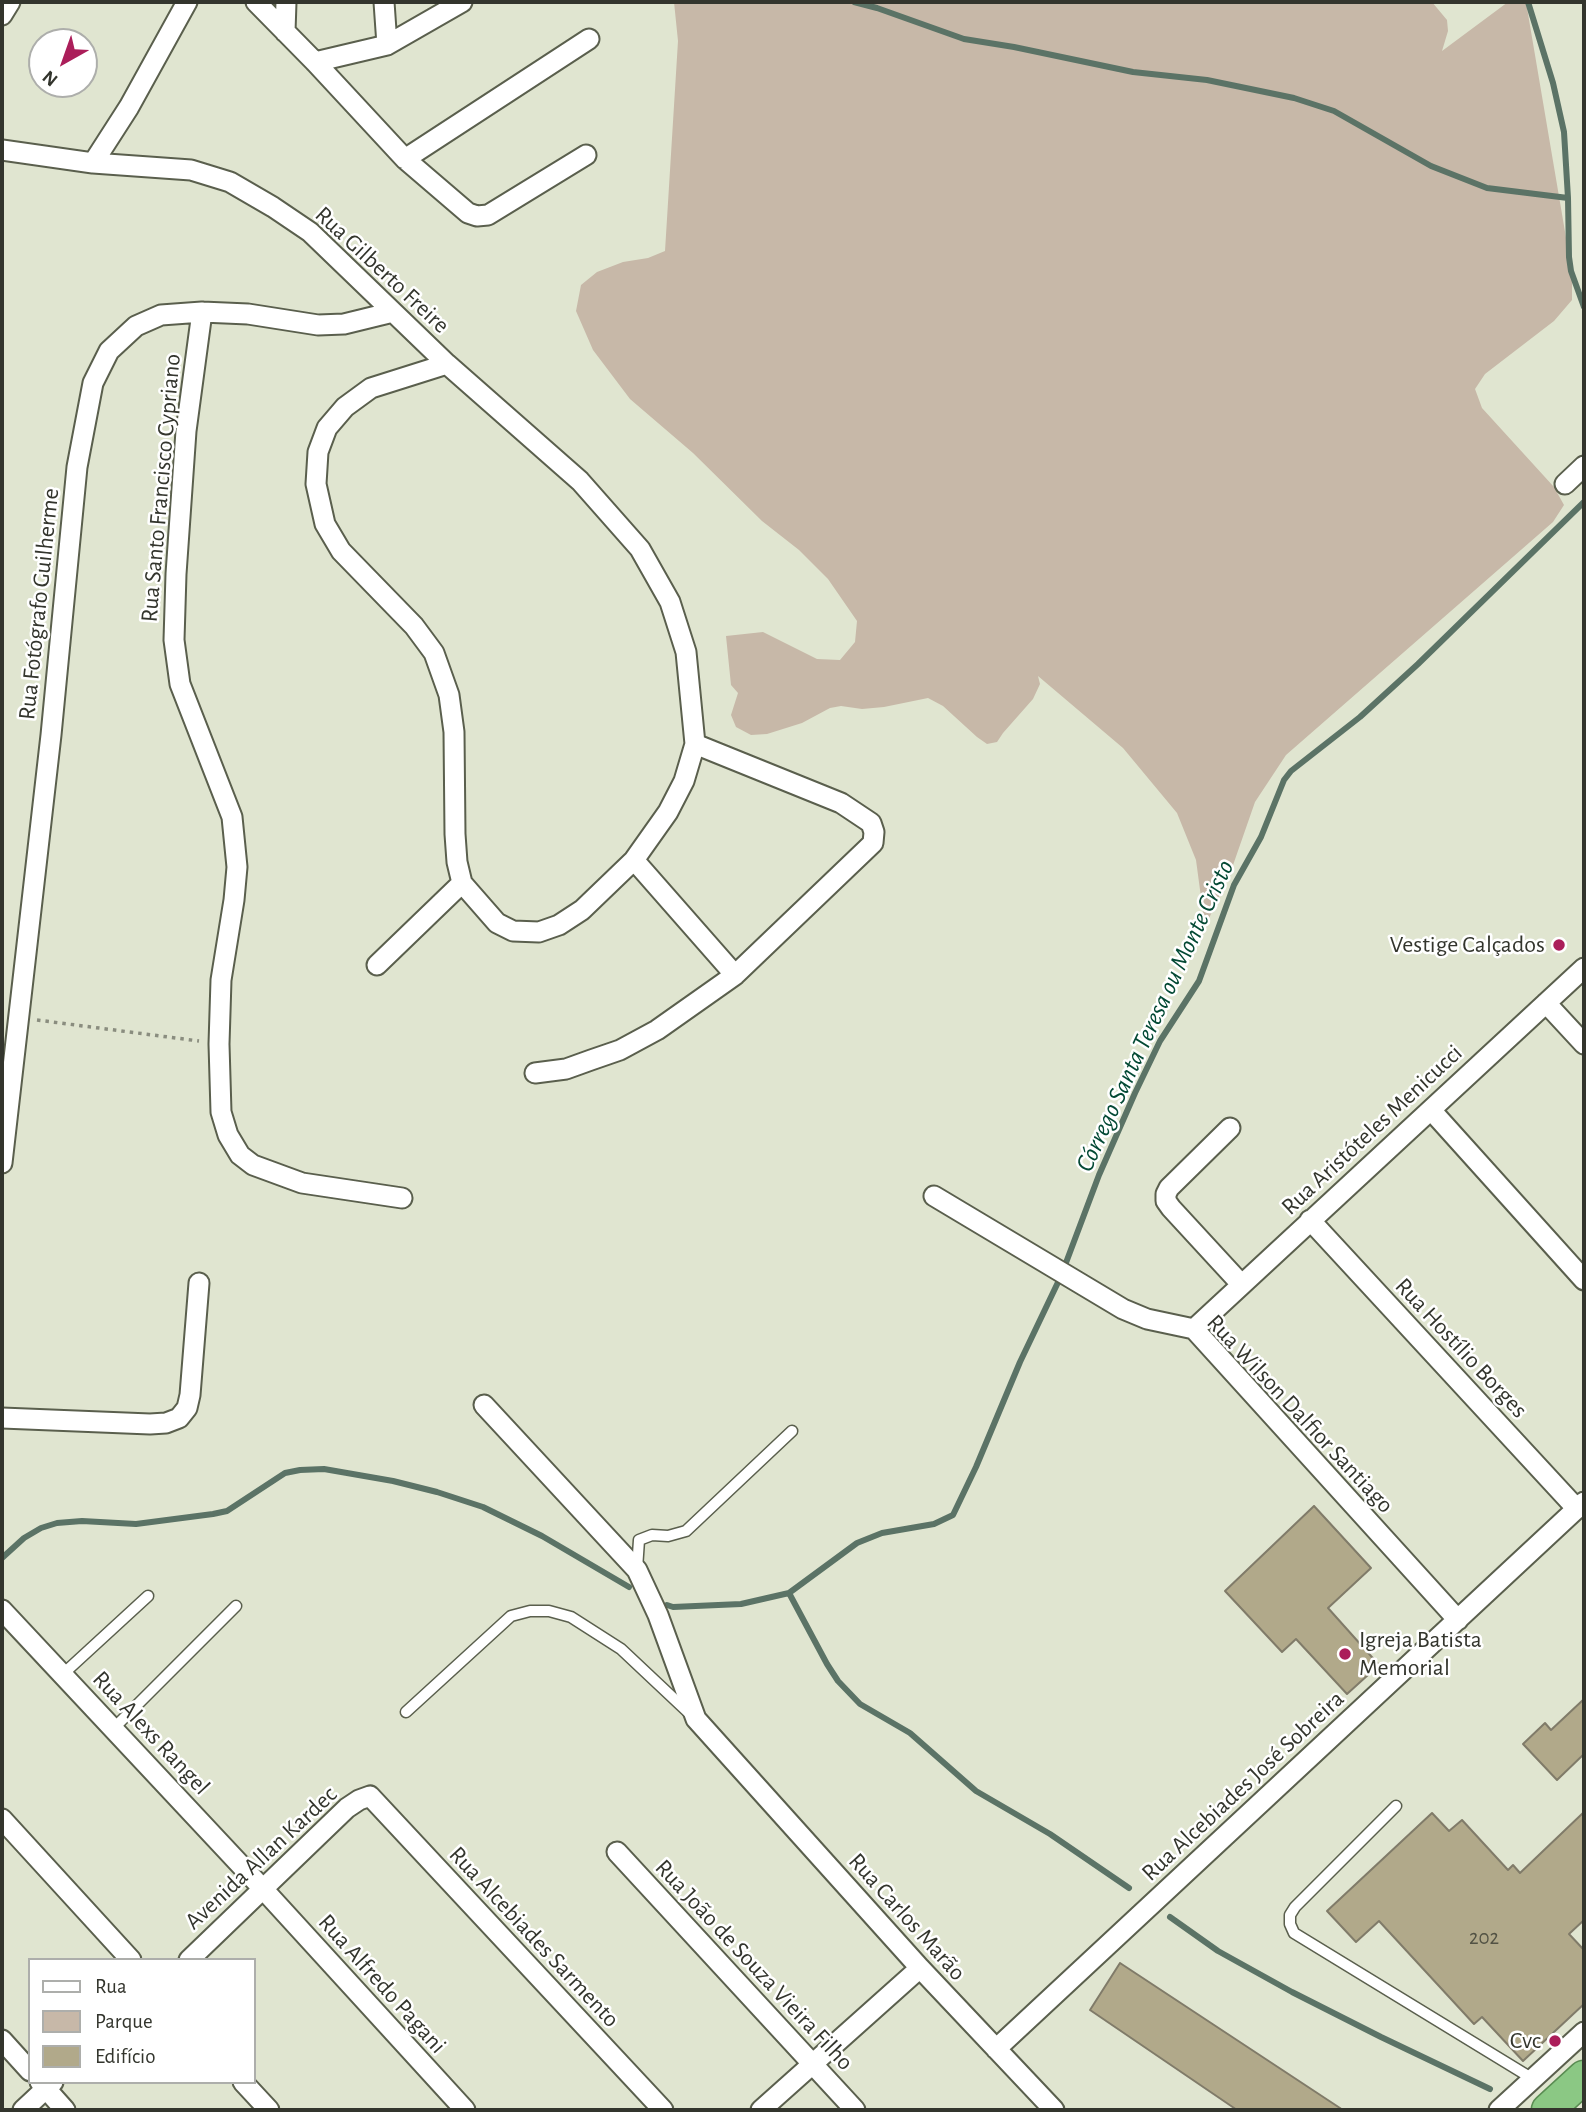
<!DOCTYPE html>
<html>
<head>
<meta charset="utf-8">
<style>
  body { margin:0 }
  #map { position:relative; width:1586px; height:2112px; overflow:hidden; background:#e0e5d0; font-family:"Alegreya Sans",sans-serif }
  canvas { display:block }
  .frame { position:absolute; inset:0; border:4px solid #33352d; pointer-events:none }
  .legend { position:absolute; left:28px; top:1958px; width:228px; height:126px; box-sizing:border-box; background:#fff; border:2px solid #adaeab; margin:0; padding:9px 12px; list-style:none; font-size:21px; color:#33352d }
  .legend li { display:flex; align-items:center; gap:14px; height:35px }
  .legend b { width:35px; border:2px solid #adaeab }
  .north { position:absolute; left:28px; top:28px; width:70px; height:70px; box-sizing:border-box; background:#fff; border:2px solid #adaeab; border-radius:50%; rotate:220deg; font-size:19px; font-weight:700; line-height:28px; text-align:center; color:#33352d }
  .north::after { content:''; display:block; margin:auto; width:24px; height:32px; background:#ab1e5a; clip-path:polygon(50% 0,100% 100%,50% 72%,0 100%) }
</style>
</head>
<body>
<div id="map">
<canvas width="1586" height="2112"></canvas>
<div class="frame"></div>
<ul class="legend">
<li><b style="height:9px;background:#fff"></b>Rua</li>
<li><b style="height:19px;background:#c7b8a8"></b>Parque</li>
<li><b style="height:19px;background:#b1a98a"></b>Edifício</li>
</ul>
<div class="north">N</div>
</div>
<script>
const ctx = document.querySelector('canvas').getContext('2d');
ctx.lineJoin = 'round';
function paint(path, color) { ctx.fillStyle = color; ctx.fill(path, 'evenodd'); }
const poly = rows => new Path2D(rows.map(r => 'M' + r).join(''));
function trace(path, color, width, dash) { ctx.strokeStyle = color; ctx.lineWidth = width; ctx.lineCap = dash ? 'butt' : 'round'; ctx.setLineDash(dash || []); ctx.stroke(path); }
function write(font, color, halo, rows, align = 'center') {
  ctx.font = font + ' "Alegreya Sans",sans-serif'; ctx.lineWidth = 5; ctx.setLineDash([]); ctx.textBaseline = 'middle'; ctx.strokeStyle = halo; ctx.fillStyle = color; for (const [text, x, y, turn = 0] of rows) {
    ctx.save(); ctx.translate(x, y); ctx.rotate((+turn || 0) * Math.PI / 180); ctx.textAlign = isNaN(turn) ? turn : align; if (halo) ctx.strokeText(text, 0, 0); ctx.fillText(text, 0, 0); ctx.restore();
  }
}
const green = poly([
  [674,2,1432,2,1447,20,1448,31,1442,51,1508,2,1526,2,1572,273,1572,300,1554,321,1485,374,1475,389,1482,408,1554,487,1564,505,1553,522,1286,755,1255,802,1232,868,1205,927,1196,860,1177,813,1123,748,1038,676,1040,684,1033,699,1003,733,997,742,987,744,977,737,943,706,928,698,884,707,862,709,841,706,830,708,802,723,767,734,751,735,736,727,731,715,738,693,731,685,726,636,763,632,817,659,840,660,855,642,857,621,828,579,799,550,762,521,693,453,630,399,593,350,576,311,581,285,597,272,623,262,648,258,665,251,678,41]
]);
const stream = poly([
  [854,2,877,8,964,39,1014,47,1133,72,1207,80,1294,98,1334,111,1431,166,1487,188,1568,198],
  [1528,2,1553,83,1564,132,1568,198,1569,257,1571,271,1584,307],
  [2,1558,24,1538,41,1528,57,1523,82,1521,136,1524,213,1514,227,1511,285,1473,300,1470,324,1469,393,1481,437,1492,483,1507,542,1536,629,1587],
  [789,1593,827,1664,838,1681,860,1704,910,1733,976,1791,1050,1834,1129,1888],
  [667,1605,673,1607,741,1604,789,1593,857,1543,882,1533,934,1524,953,1515,976,1467,1020,1362,1061,1276,1099,1175,1135,1093,1160,1041,1199,981,1234,885,1261,837,1284,780,1291,771,1360,717,1418,664,1584,502],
  [1170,1917,1218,1951,1292,1992,1381,2037,1490,2089]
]);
const building = poly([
  [1314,1506,1371,1568,1328,1608,1379,1665,1347,1694,1296,1639,1282,1652,1225,1591,1314,1506],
  [1584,1699,1584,1754,1557,1780,1523,1744,1545,1723,1551,1730,1584,1699],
  [1584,1812,1584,1920,1569,1934,1584,1950,1584,2004,1523,2061,1482,2017,1474,2024,1379,1921,1356,1942,1327,1911,1432,1813,1449,1831,1462,1820,1508,1870,1513,1865,1520,1873,1584,1812],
  [1120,1963,1343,2110,1237,2110,1090,2010,1120,1963]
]);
const path = poly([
  [37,1020,199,1041]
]);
const service = poly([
  [637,1569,639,1540,652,1535,668,1536,686,1531,792,1431],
  [62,1675,148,1596],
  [406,1712,511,1616,530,1611,549,1611,571,1617,621,1649,688,1712],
  [113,1729,236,1606],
  [1396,1806,1295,1907,1290,1915,1290,1924,1294,1933,1533,2079]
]);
const minor = poly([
  [256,2,315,62,405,159,468,213,477,216,488,215,586,155],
  [384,2,387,45],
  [2,15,10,2],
  [285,32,286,2],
  [315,62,387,45,462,2],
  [2,150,93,163,191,170,230,182,273,207,310,232,447,364,580,481,640,549,670,602,686,652,695,744,684,781,668,812,634,860,582,910,559,925,539,932,513,931,497,923,462,883,457,862,455,834,454,732,449,695,434,653,414,626,341,551,325,524,316,484,318,452,327,428,345,407,371,388,447,364],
  [405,159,589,39],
  [93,163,129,107,187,2],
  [202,312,186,431,176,574,174,640,180,684,232,817,237,867,234,900,221,980,219,1044,221,1112,228,1135,240,1155,253,1165,302,1183,402,1198],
  [1565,484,1584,466],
  [634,860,735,975],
  [377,965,462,883],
  [1546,1003,1584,1044],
  [535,1073,566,1069,591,1060,620,1050,657,1030,735,975,873,843,874,832,871,823,841,803,695,744],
  [1431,1110,1584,1280],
  [1230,1128,1169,1188,1166,1194,1166,1201,1171,1208,1241,1284],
  [2,1163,51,735,77,467,93,383,109,351,136,326,161,315,202,312,248,314,318,325,344,324,393,312],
  [934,1196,1123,1309,1147,1319,1194,1329,1458,1620],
  [1310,1220,1577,1509],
  [1194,1329,1584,968],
  [484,1405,637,1570,658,1615,696,1719,920,1968,1054,2110],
  [2,1418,150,1424,166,1423,179,1418,187,1408,190,1395,199,1283],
  [2,1610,264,1890,465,2110],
  [2,1819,131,1960],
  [617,1852,855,2110],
  [189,1960,347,1808,359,1800,370,1796,663,2110],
  [2,2040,30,2071],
  [996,2049,1584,1502],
  [40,2082,65,2110],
  [243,2082,269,2110],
  [23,2110,53,2082],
  [761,2110,920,1968],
  [1499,2110,1584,2032]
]);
const trunk = poly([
  [1548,2110,1584,2077]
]);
const markers = [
  [1559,945,7,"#ab1e5a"],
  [1345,1654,7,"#ab1e5a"],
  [1555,2041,7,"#ab1e5a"]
];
const numberNames = [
  ["202",1484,1938]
];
const streetNames = [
  ["Rua Gilberto Freire",382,270,43],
  ["Rua Santo Francisco Cypriano",161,488,-85],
  ["Rua Fotógrafo Guilherme",39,604,-84],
  ["Rua Aristóteles Menicucci",1372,1130,-43],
  ["Rua Hostílio Borges",1461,1348,47],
  ["Rua Wilson Dalfior Santiago",1300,1414,47],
  ["Rua Alexs Rangel",151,1733,47],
  ["Rua Alcebiades José Sobreira",1243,1786,-43],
  ["Avenida Allan Kardec",261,1858,-43],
  ["Rua Carlos Marão",907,1917,48],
  ["Rua Alcebiades Sarmento",534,1937,47],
  ["Rua João de Souza Vieira Filho",754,1965,47],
  ["Rua Alfredo Pagani",382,1984,48]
];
const poiNames = [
  ["Vestige Calçados",1545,945],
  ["Igreja Batista",1359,1640,"left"],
  ["Memorial",1359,1668,"left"],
  ["Cvc",1541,2041]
];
const waterNames = [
  ["Córrego Santa Teresa ou Monte Cristo",1155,1016,-65]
];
paint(green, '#c7b8a8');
trace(stream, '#5b7366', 6);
paint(building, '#b1a98a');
trace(building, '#807b69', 2);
trace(service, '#5a5f4d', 13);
trace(minor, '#5a5f4d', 23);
trace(trunk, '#598c52', 35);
trace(path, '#8a8d7f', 3.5, [3.5, 5]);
trace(service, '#fff', 10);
trace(minor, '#fff', 19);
trace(trunk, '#8bc884', 32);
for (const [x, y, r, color] of markers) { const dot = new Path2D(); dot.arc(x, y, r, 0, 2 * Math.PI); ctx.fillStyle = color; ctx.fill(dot); trace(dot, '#fff', 2.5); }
write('21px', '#525244', null, numberNames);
write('24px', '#33352d', '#fff', streetNames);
write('24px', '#33352d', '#fff', poiNames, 'right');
write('italic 26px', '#034934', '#fff', waterNames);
</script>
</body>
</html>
